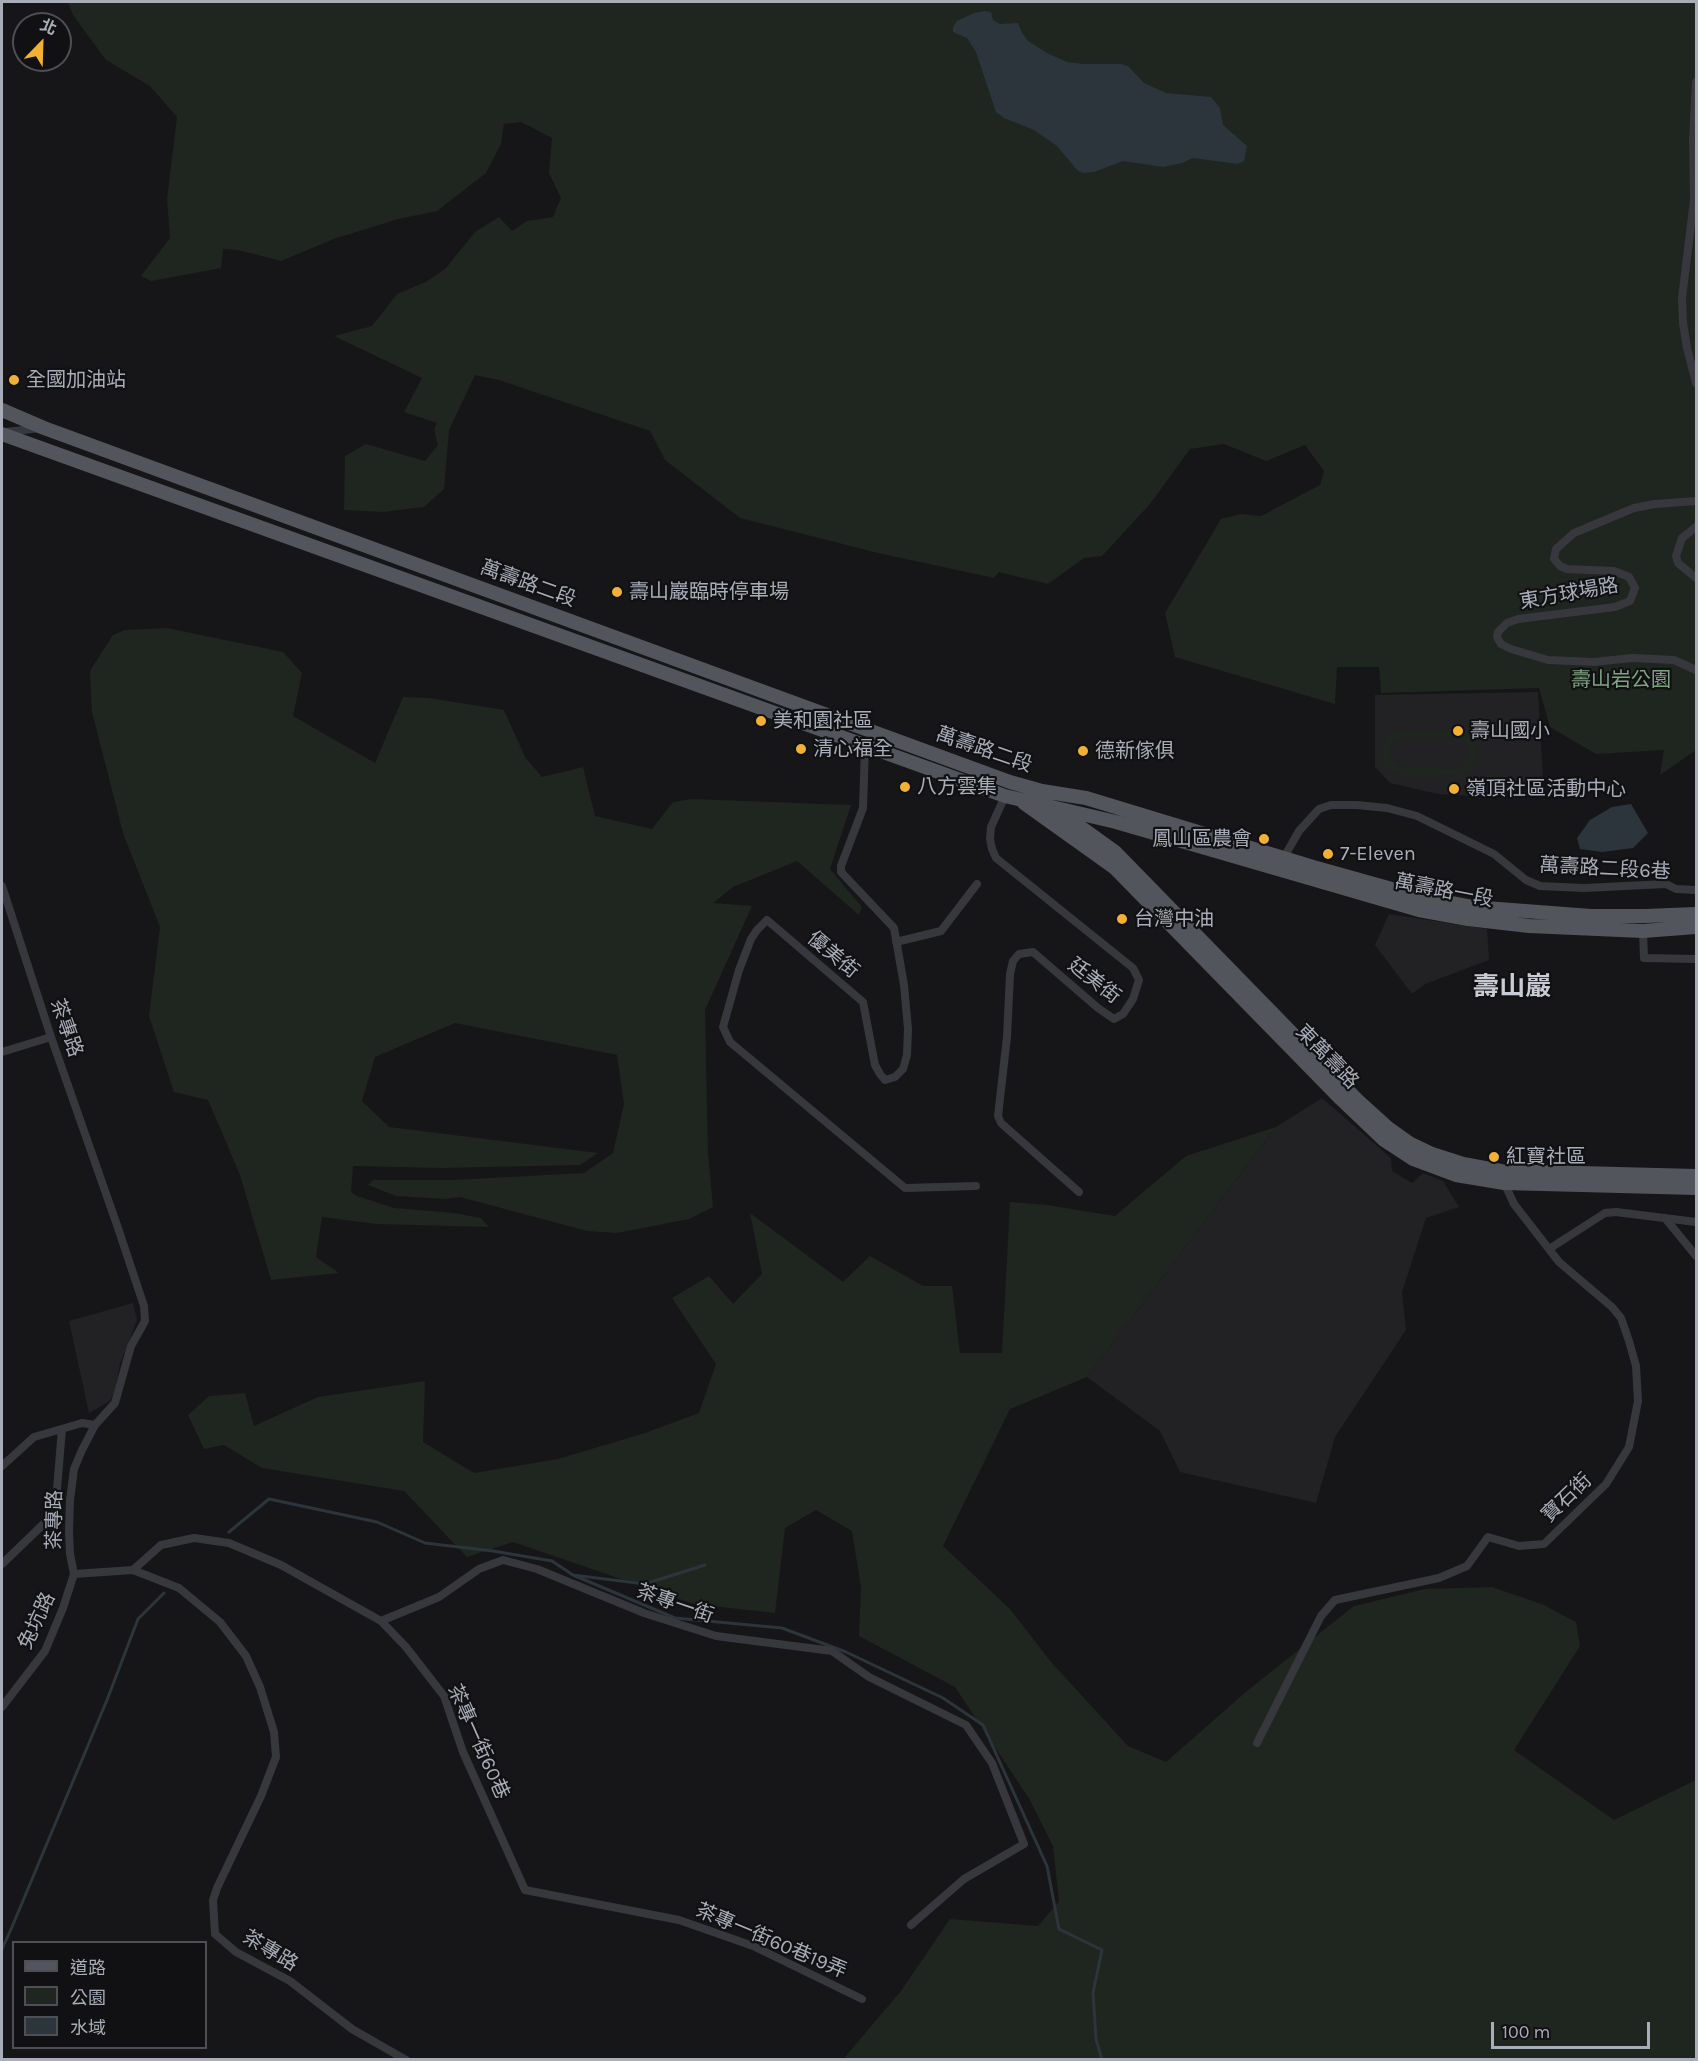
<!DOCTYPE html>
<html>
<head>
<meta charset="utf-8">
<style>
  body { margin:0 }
  #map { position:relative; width:1698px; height:2061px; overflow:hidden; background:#161618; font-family:Karla,"Noto Sans TC",sans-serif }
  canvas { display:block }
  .frame { position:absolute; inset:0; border:3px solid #a8adb8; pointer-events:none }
  .legend { position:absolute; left:12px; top:1941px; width:195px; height:108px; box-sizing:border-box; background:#111113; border:2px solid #4d4f55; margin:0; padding:8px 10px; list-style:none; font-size:18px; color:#a8adb8 }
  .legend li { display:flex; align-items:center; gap:12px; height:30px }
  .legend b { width:30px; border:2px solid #4d4f55 }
  .north { position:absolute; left:12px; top:12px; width:60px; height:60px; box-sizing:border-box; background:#111113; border:2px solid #4d4f55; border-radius:50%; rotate:23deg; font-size:16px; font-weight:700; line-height:24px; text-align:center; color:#a8adb8 }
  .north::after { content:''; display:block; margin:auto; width:21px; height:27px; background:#f2b134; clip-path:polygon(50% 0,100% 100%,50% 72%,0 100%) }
  .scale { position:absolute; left:1491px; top:2022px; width:159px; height:27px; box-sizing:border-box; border:3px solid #a8adb8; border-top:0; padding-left:8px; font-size:18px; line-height:21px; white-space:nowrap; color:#a8adb8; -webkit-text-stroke:4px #111113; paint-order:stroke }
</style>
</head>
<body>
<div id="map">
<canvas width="1698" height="2061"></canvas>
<div class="frame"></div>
<ul class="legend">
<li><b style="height:8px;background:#53555c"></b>道路</li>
<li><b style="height:16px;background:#1e261f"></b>公園</li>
<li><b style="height:16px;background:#2c353c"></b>水域</li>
</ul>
<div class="north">北</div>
<div class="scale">100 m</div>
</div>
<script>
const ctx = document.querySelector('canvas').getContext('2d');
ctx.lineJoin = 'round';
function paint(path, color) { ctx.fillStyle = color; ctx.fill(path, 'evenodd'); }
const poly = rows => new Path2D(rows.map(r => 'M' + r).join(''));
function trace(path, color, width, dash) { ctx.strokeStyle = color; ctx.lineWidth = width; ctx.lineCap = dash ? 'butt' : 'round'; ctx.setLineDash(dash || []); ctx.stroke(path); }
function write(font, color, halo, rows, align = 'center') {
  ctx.font = font + ' Karla,"Noto Sans TC",sans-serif'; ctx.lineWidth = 4.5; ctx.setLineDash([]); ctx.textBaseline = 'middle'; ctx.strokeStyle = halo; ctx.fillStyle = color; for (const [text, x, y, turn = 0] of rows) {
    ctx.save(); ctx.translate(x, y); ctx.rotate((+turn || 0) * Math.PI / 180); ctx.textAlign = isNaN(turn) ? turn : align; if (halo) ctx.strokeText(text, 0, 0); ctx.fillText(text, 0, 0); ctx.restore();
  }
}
const built = poly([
  [1538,692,1543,779,1488,797,1438,794,1390,783,1375,767,1375,695],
  [1389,914,1487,929,1489,960,1425,984,1412,994,1375,945],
  [1322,1098,1391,1158,1392,1171,1412,1183,1423,1173,1443,1181,1459,1207,1426,1218,1402,1292,1406,1330,1335,1437,1316,1503,1180,1472,1160,1431,1087,1377,1276,1127],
  [133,1303,137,1320,120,1364,115,1391,110,1401,89,1413,69,1321]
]);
const green = poly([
  [68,2,1696,2,1696,750,1660,775,1664,750,1596,754,1550,727,1539,688,1381,693,1379,667,1337,667,1335,704,1175,657,1165,613,1221,519,1241,514,1261,516,1320,485,1324,471,1305,445,1266,461,1224,444,1190,449,1150,504,1102,556,1084,558,1048,584,999,572,994,578,878,553,740,518,665,460,650,431,499,380,475,375,449,430,444,489,424,507,383,512,344,510,345,456,366,444,425,461,438,445,434,429,437,423,404,412,422,378,334,336,372,326,397,294,426,282,446,268,475,232,499,217,512,231,527,221,553,217,561,198,549,173,552,138,521,122,504,124,501,144,486,173,437,211,398,219,334,239,281,261,238,250,223,249,221,268,151,281,141,276,170,238,167,199,177,117,150,86,106,60,73,15],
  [167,628,283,652,302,673,293,716,375,763,403,697,429,698,504,710,525,757,542,777,583,767,595,816,652,829,673,802,692,799,851,805,830,869,862,907,859,915,797,861,733,887,713,903,752,906,705,1010,708,1153,713,1207,689,1219,617,1233,587,1231,460,1197,445,1199,396,1196,368,1185,373,1180,453,1180,584,1173,613,1153,624,1104,617,1055,455,1023,375,1057,362,1101,389,1127,598,1153,580,1165,442,1168,353,1166,351,1192,357,1196,394,1208,454,1213,481,1218,489,1227,376,1224,322,1217,316,1257,339,1273,271,1280,240,1175,208,1100,174,1092,149,1016,160,927,123,833,92,712,90,676,91,669,113,635,125,630],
  [1399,731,1460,731,1466,734,1477,745,1477,760,1469,772,1462,775,1402,775,1394,773,1383,763,1381,750,1387,737],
  [1405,737,1458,738,1463,741,1469,750,1468,760,1461,767,1456,769,1398,766,1391,759,1390,749,1395,741],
  [1276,1127,1087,1377,1010,1409,943,1546,1010,1609,1051,1662,1128,1746,1166,1762,1247,1691,1354,1606,1425,1589,1492,1587,1544,1605,1576,1622,1580,1646,1514,1750,1614,1820,1696,1780,1696,2059,846,2059,845,2057,901,1991,950,1919,1038,1926,1059,1901,1053,1846,1030,1800,955,1687,859,1636,861,1588,852,1531,816,1510,785,1528,775,1613,694,1604,513,1542,467,1557,404,1491,262,1468,224,1445,204,1449,188,1415,209,1396,245,1393,254,1426,318,1397,425,1381,423,1442,474,1473,558,1459,645,1433,699,1413,716,1364,672,1298,709,1276,733,1304,762,1274,750,1213,843,1282,870,1256,923,1286,952,1286,960,1353,1002,1353,1010,1202,1047,1205,1115,1216,1186,1156]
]);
const water = poly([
  [985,11,991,12,993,20,1000,24,1018,23,1022,33,1028,41,1047,53,1067,62,1083,64,1121,64,1128,66,1144,83,1166,93,1211,97,1220,108,1223,125,1247,146,1244,161,1238,164,1193,158,1182,163,1163,167,1123,161,1094,172,1083,173,1078,171,1057,146,1034,130,1004,118,996,112,976,52,967,38,953,32,953,27,957,21,974,13],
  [1631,804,1648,833,1633,848,1602,852,1580,849,1577,838,1590,820,1612,807]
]);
const stream = poly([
  [229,1532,269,1499,377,1522,425,1543,493,1551,552,1561,573,1575,645,1584,705,1565],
  [573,1575,675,1618,782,1628,846,1652,943,1698,983,1725,1047,1866,1059,1929,1102,1950,1093,1993,1096,2039,1102,2060],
  [2,1949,12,1927,107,1700,138,1619,164,1593]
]);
const street = poly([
  [1696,82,1693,140,1694,200,1682,298,1683,323,1687,348,1696,383],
  [6,432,41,428],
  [1696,501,1655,504,1634,508,1574,533,1556,549,1554,559,1560,566,1567,569,1614,571,1629,577,1635,588,1630,601,1615,607,1518,619,1507,623,1498,632,1497,637,1501,644,1511,649,1548,660,1594,662,1632,658,1674,660,1696,670],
  [1696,527,1682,538,1676,556,1678,563,1696,578],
  [865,746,863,808,841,866,841,872,894,928,904,985,908,1029,907,1055,903,1069,895,1077,885,1080,880,1074,875,1065,863,1002,767,920,757,930,751,939,739,970,723,1027,730,1042,905,1188,976,1186],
  [1006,794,991,827,990,839,992,849,996,858,1133,968,1139,980,1133,999,1123,1014,1114,1019,1098,1008,1033,952,1019,954,1013,961,1010,974,1007,1037,998,1116,1001,1123,1079,1192],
  [1282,861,1299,831,1319,809,1331,805,1357,805,1387,808,1417,816,1494,854,1526,880,1540,886,1584,888,1666,884,1676,889,1696,890],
  [2,886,51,1037,117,1225,144,1306,145,1321,131,1346,115,1403,95,1425,82,1450,74,1469,70,1500,69,1531,70,1554,74,1574,63,1608,45,1651,2,1707],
  [1643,931,1644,958,1696,959],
  [896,942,941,931,977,884],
  [2,1052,51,1037],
  [1665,1218,1696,1256],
  [1549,1249,1605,1213,1616,1212,1696,1222],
  [2,1466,34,1437,82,1423,95,1425],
  [2,1564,55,1513,62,1429],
  [133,1570,161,1545,194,1538,229,1543,281,1565,381,1621,406,1647,444,1696,463,1752,525,1890,679,1920,753,1946,862,1999],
  [74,1574,133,1570,179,1588,220,1622,246,1656,260,1687,274,1732,276,1757,261,1796,217,1888,213,1900,215,1934,236,1952,290,1981,352,2029,406,2060],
  [381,1621,439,1597,479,1569,503,1560,537,1569,644,1613,716,1636,832,1651,869,1677,966,1725,992,1763,1024,1844,964,1879,911,1925],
  [1257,1743,1321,1616,1335,1600,1439,1578,1467,1566,1488,1537,1519,1546,1544,1544,1606,1484,1629,1447,1638,1401,1636,1366,1629,1341,1621,1318,1612,1307,1559,1262,1514,1204,1503,1180]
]);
const primary = poly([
  [2,410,44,428,1010,782,1042,791,1086,798,1313,867,1424,898,1472,907,1591,916,1645,916,1696,914],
  [2,434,1005,796,1116,822,1419,910,1468,919,1529,926,1643,931,1696,927],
  [1024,803,1115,868,1341,1099,1384,1140,1413,1159,1456,1175,1504,1183,1696,1188],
  [1058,811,1115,852,1357,1100,1388,1128,1409,1143,1432,1154,1463,1164,1501,1171,1696,1176]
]);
const markers = [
  [14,380,6,"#f2b134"],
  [617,592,6,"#f2b134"],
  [761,721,6,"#f2b134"],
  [1458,731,6,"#f2b134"],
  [801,749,6,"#f2b134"],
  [1083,751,6,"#f2b134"],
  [905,787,6,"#f2b134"],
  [1454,789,6,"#f2b134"],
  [1264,839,6,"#f2b134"],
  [1328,854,6,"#f2b134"],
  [1122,919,6,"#f2b134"],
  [1494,1157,6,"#f2b134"]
];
const poiNames = [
  ["全國加油站",26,380],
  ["壽山巖臨時停車場",629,592],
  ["美和園社區",773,721],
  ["壽山國小",1470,731],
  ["清心福全",813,749],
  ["德新傢俱",1095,751],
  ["八方雲集",917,787],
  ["嶺頂社區活動中心",1466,789],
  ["鳳山區農會",1252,839,"right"],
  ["7-Eleven",1340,854],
  ["台灣中油",1134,919],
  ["紅寶社區",1506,1157]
];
const streetNames = [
  ["萬壽路二段",528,584,20],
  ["東方球場路",1569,594,-10],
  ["萬壽路二段",984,750,19],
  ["萬壽路二段6巷",1605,869,3],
  ["萬壽路一段",1444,891,11],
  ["優美街",833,955,40],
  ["廷美街",1094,981,38],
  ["茶專路",66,1028,71],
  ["東萬壽路",1327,1057,46],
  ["寶石街",1567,1498,-44],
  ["茶專路",55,1520,-89],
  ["茶專一街",675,1604,19],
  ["兔坑路",37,1621,-65],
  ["茶專一街60巷",478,1742,66],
  ["茶專一街60巷19弄",771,1941,23],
  ["茶專路",270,1951,31]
];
const parkNames = [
  ["壽山岩公園",1621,680]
];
const districtNames = [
  ["壽山巖",1512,988]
];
paint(built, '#222225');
paint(green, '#1e261f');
paint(water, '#2c353c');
trace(stream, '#2c353c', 3);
trace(street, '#37383d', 8);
trace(primary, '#53555c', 14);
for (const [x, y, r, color] of markers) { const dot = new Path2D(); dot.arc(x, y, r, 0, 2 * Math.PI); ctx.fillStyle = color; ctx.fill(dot); trace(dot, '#111113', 2); }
write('20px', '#a8adb8', '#111113', poiNames, 'left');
write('20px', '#a8adb8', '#111113', streetNames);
write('20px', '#7fa381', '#111113', parkNames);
write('bold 26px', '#c9ccd4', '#111113', districtNames);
</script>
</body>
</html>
